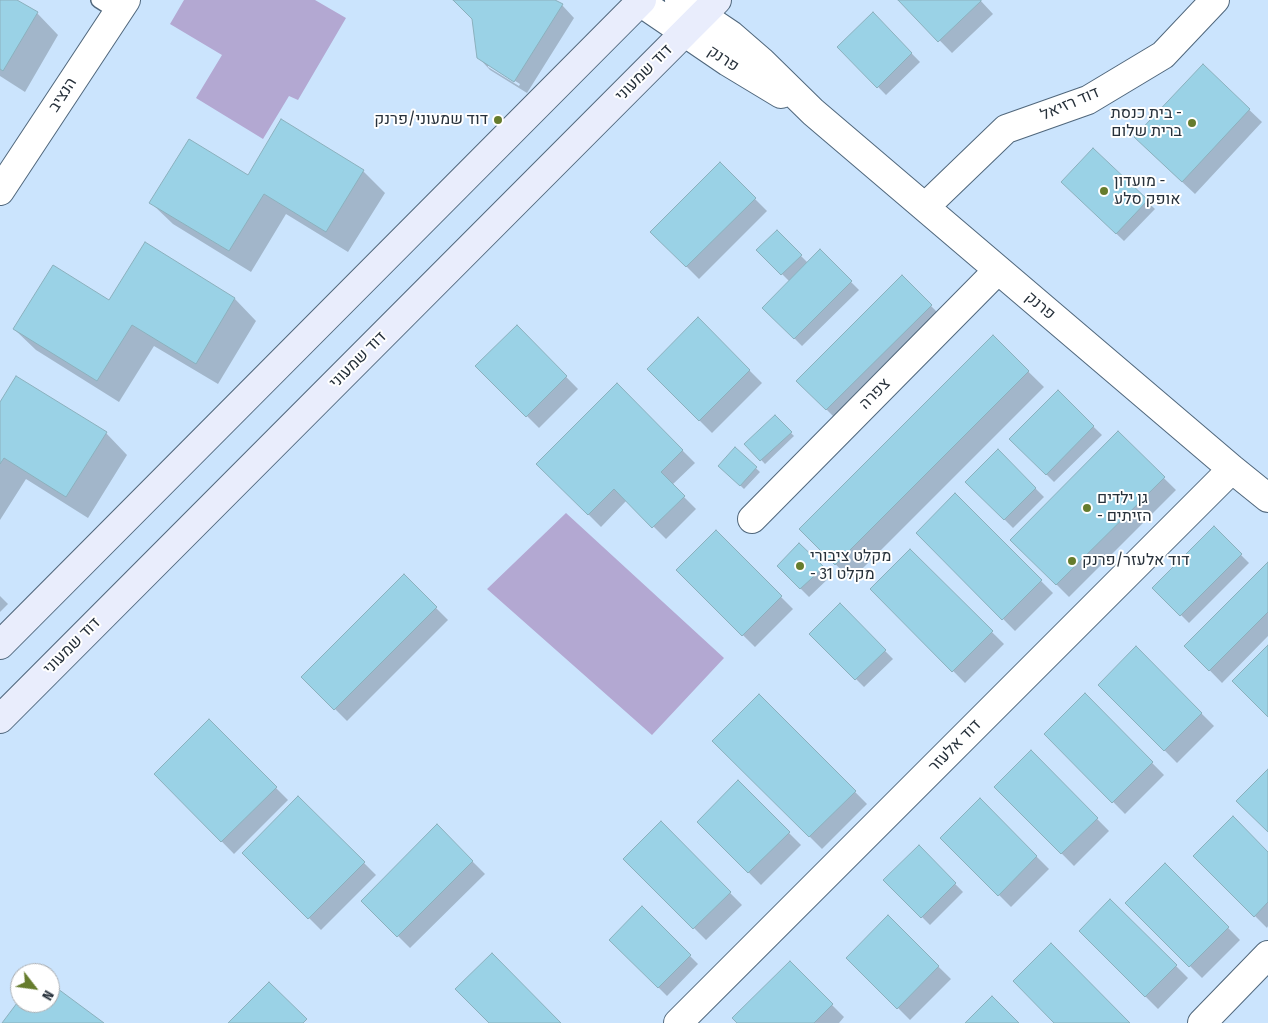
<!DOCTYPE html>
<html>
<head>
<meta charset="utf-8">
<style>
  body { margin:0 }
  #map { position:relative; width:1268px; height:1023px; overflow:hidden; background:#cbe4fd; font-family:"Fira Sans Condensed",sans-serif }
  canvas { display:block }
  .north { position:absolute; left:10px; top:963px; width:50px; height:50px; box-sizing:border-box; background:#fff; border:1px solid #a9adb1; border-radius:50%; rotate:120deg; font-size:14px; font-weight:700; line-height:20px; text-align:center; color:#27313b }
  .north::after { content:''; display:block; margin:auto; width:18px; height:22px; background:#667c2d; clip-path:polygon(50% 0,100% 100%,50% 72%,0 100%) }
</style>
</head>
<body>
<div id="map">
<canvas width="1268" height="1023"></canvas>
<div class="north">N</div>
</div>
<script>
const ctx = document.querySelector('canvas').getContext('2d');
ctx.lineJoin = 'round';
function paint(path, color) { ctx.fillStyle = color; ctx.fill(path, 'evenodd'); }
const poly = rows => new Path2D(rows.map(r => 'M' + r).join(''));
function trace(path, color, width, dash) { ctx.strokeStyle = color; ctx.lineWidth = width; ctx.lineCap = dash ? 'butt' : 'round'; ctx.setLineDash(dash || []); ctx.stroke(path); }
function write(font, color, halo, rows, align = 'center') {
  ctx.font = font + ' "Fira Sans Condensed",Heebo,sans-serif'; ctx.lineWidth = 4; ctx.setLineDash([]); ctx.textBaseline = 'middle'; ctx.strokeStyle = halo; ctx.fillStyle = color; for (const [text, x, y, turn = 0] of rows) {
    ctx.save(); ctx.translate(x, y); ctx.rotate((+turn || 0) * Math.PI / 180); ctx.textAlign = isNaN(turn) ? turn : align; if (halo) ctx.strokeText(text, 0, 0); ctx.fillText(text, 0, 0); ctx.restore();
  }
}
const green = poly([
  [184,0,315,0,346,18,298,100,289,96,263,139,196,98,222,55,170,24],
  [566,513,724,658,652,735,487,589]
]);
const shadow = poly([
  [0,0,14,0,37,13,58,35,25,92,0,76],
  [454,0,553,0,562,5,574,18,527,93,490,70,478,57,474,19],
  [488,64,520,84,519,86,488,67],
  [900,0,980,0,993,14,952,53],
  [873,14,920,62,886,95,839,47],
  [1203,66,1262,122,1195,194,1147,149],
  [1093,149,1155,209,1124,241,1062,182],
  [720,164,767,211,699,279,652,232],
  [363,171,385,193,348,252,286,214,251,272,173,224,151,203,248,176],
  [777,232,808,263,820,251,859,290,802,346,764,308,790,282,758,250],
  [145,244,235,299,256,321,218,384,154,346,119,402,36,350,14,329,110,302],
  [902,277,943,318,839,422,798,381],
  [698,319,762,383,712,433,648,369],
  [517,327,578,389,539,428,477,366],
  [993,337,1044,387,851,580,801,529],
  [617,385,695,463,672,485,696,509,666,539,627,500,601,527,538,464],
  [1058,392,1102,435,1054,482,1011,439],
  [0,404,106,433,127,455,88,518,26,479,0,520],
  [775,417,794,436,765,464,746,444],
  [1118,433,1176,490,1069,597,1012,540],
  [735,449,760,472,744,489,720,466],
  [998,451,1044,497,1013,528,967,482],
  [955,495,1053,593,1015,631,918,533],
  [1214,528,1249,563,1189,623,1154,588],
  [716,532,793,609,755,647,677,570],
  [799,545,831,576,809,597,778,566],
  [910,551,1004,644,965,683,872,589],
  [1268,563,1268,636,1222,683,1186,646],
  [404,576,448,620,347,721,303,677],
  [0,596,8,604,0,612],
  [840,605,893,659,864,687,811,634],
  [1136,648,1214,726,1177,763,1100,685],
  [759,695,867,804,822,849,714,741],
  [1085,695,1164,775,1125,814,1046,734],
  [209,721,288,800,234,854,156,774],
  [1031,752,1109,831,1074,866,996,787],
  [738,782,801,845,761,885,699,822],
  [298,797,376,875,321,930,244,853],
  [980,800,1049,869,1011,907,942,838],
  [661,823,742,905,706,940,625,859],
  [437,826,485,874,410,948,363,901],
  [919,847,963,892,930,925,885,880],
  [1268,853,1268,926,1267,928,1195,856],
  [1165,864,1240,940,1202,978,1127,903],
  [1110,900,1188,978,1158,1009,1080,931],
  [642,908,698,964,667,996,611,940],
  [888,917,951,979,910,1020,848,958],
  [790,963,844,1017,839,1023,739,1023]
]);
const building = poly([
  [0,0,17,0,38,12,3,71,0,69,0,0],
  [453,0,555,0,563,4,514,82,477,58,472,19,453,0],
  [898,0,981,0,981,1,938,42,898,0],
  [873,12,912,53,877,88,837,47,873,12],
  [1203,64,1250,109,1182,182,1134,137,1203,64],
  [281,119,364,170,326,232,264,194,229,251,149,203,189,139,248,175,281,119],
  [1093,148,1148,200,1116,234,1061,182,1093,148],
  [720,162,756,198,686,267,650,232,720,162],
  [777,230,802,255,781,275,756,250,777,230],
  [145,242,235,298,196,364,132,325,97,381,13,329,53,265,109,300,145,242],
  [820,249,852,281,794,339,762,308,820,249],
  [902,275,932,305,826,410,796,381,902,275],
  [698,317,750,370,699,421,647,369,698,317],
  [517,325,567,376,526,417,475,366,517,325],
  [993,335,1029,371,835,565,799,529,993,335],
  [16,376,107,432,66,497,4,458,0,464,0,402,16,376],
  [617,383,683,450,661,472,685,496,652,528,614,489,588,515,536,464,617,383],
  [1058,390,1094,426,1046,475,1009,439,1058,390],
  [775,415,792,432,760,461,744,444,775,415],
  [1118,431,1165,477,1056,585,1010,540,1118,431],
  [735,447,757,467,740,486,718,466,735,447],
  [998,449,1036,488,1004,520,965,482,998,449],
  [955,493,1042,580,1002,620,916,533,955,493],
  [1214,526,1242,554,1180,616,1152,588,1214,526],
  [716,530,782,596,742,636,676,570,716,530],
  [799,543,824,567,800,589,777,566,799,543],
  [910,549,993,631,952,672,870,589,910,549],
  [1268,562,1268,612,1209,671,1184,646,1268,562],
  [404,574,437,607,334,710,301,677,404,574],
  [840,603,886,650,855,680,809,634,840,603],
  [1268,645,1268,717,1232,681,1268,645],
  [1136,646,1202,713,1164,751,1098,685,1136,646],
  [1085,693,1153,762,1112,803,1044,734,1085,693],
  [759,694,856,791,809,837,712,741,759,694],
  [209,719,277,787,221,842,154,774,209,719],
  [1031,750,1098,818,1061,854,994,787,1031,750],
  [1268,769,1268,832,1236,801,1268,769],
  [738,780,790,832,748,873,697,822,738,780],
  [298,796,365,862,308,919,242,853,298,796],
  [980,798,1037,856,998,896,940,838,980,798],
  [1233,816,1268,852,1268,902,1254,917,1193,856,1233,816],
  [661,821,731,892,693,929,623,859,661,821],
  [437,824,473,861,397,937,361,901,437,824],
  [919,845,956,883,921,918,883,880,919,845],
  [1165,863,1229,927,1189,967,1125,903,1165,863],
  [1110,899,1177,965,1145,997,1079,931,1110,899],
  [642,906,691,955,658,988,609,940,642,906],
  [888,915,939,966,897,1009,846,958,888,915],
  [1051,943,1130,1023,1054,1023,1013,981,1051,943],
  [492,953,561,1023,489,1023,455,989,492,953],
  [790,961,833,1004,814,1023,737,1023,732,1018,790,961],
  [269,982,307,1019,303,1023,228,1023,269,982],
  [50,983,104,1023,2,1023,20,999,20,1003,50,1003,50,983],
  [992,996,1019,1023,965,1023,992,996]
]);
const service = poly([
  [99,0,118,12]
]);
const minor = poly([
  [637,0,728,62,781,94],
  [679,0,731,35,761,61,813,112,1232,469,1268,498],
  [0,191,126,0],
  [925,207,1006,129,1088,100,1163,55,1215,0],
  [752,519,998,270],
  [678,1023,1232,469],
  [1202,1023,1268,955]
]);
const secondary = poly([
  [0,645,642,0],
  [0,719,717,0]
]);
const markers = [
  [498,120,5,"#667c2d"],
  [1192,123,5,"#667c2d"],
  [1104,191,5,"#667c2d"],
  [1087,508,5,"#667c2d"],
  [1072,561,5,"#667c2d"],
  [800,566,5,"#667c2d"]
];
const streetNames = [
  ["פרנק",723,59,33],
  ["דוד שמעוני",644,73,-45],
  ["הנציב",63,95,-57],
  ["דוד רזיאל",1070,104,-23],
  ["פרנק",1040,306,40],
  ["דוד שמעוני",358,360,-45],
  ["צפרה",875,394,-45],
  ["דוד שמעוני",72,646,-45],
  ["דוד אלעזר",955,746,-45]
];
const poiNames = [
  ["בית כנסת -",1182,114,"right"],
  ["ברית שלום",1182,132,"right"],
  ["דוד שמעוני/פרנק",488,120,"right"],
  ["מועדון -",1114,182],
  ["אופק סלע",1114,200],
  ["גן ילדים",1097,499],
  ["- הזיתים",1097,517],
  ["מקלט ציבורי",810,557],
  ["- מקלט 31",810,575],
  ["דוד אלעזר/פרנק",1082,561]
];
paint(green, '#b3a8d2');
paint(shadow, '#0003');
paint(building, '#9ad2e6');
trace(building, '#8bb0bd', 1);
trace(service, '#50677c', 18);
trace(minor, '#50677c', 30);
trace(secondary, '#50677c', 30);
trace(service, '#fff', 15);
trace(minor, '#fff', 28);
trace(secondary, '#e9edfc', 28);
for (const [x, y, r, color] of markers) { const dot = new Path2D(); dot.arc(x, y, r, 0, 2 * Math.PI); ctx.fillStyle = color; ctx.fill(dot); trace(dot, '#fff', 2); }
write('16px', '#27313b', '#fff', streetNames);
write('16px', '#27313b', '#fff', poiNames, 'left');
</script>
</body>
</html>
